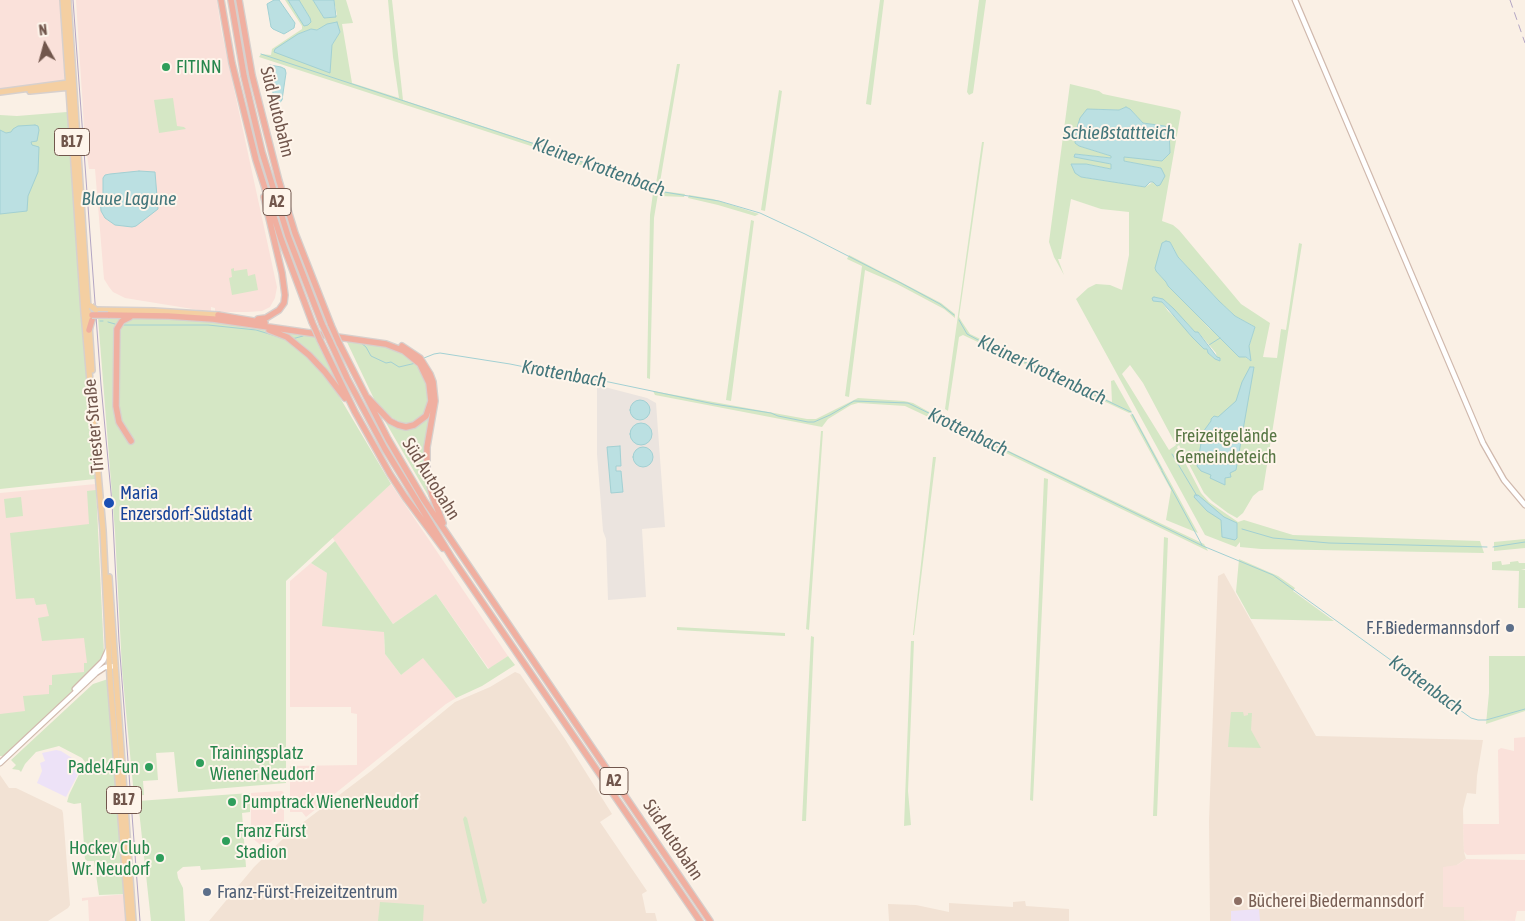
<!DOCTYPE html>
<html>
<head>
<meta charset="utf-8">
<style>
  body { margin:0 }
  #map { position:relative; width:1525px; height:921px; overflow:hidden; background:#faf0e5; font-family:"Asap Condensed",sans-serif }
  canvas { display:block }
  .north { position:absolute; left:20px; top:20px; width:50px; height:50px; -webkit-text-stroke:4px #fef5eb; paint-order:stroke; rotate:353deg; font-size:14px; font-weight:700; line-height:20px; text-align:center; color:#71564c }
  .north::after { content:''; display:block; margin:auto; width:18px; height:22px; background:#71564c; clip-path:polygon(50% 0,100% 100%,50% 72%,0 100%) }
</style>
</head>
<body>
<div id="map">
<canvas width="1525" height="921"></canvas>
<div class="north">N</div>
</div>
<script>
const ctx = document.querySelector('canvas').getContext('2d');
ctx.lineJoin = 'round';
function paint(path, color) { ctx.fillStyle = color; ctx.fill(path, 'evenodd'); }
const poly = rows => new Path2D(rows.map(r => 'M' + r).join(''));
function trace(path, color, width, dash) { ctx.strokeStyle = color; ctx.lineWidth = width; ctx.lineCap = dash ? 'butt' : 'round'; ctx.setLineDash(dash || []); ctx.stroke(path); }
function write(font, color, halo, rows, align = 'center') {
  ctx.font = font + ' "Asap Condensed",sans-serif'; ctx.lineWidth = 4; ctx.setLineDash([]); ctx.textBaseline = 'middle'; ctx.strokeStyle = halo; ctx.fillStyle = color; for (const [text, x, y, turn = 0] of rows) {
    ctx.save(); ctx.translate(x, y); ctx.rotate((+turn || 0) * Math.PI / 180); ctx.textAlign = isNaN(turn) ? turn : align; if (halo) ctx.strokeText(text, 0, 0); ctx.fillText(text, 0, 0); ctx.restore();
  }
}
const residential = poly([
  [1224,573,1316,736,1483,740,1477,776,1476,794,1467,793,1463,809,1464,852,1466,859,1457,865,1443,906,1464,907,1464,920,1497,921,1210,921,1209,821,1218,576],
  [515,672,520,674,565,739,612,814,600,822,647,891,642,894,646,913,655,913,657,921,209,921,254,867,289,833,371,771,455,702,490,687],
  [0,775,9,788,16,788,62,810,63,813,70,905,68,908,48,921,0,921],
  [1025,901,1026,906,1069,909,1069,921,889,921,888,904,916,905,949,912,949,903,1013,907,1013,902]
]);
const commercial = poly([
  [0,0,60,0,65,77,64,81,61,83,0,90],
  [76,0,217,0,221,29,277,287,275,298,270,307,262,311,248,312,215,312,215,308,211,307,211,312,125,298,113,292,109,287,104,279,95,169,89,169,85,142],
  [96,484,104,655,64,700,3,756,0,756,0,493],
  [391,484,508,656,489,669,436,594,393,624,332,537],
  [311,563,327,573,384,632,385,654,401,675,423,657,456,698,446,704,306,817,302,812,290,812,290,766,357,765,357,714,351,713,351,707,290,707,290,581],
  [1525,737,1525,854,1467,855,1464,852,1463,824,1499,824,1498,750,1501,748,1514,751,1514,738],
  [282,791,284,793,284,830,264,848,251,837,251,793],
  [1466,859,1525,860,1525,911,1517,911,1515,921,1464,920,1464,907,1443,907,1443,867,1457,865],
  [126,894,126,921,89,921,88,900,82,901,82,898]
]);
const industrial = poly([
  [597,385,647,398,656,403,665,527,642,529,646,597,608,600,606,539,603,531,597,454]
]);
const education = poly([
  [56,750,61,751,83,765,66,797,37,783,42,771,40,763,45,761,42,753],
  [1259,909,1260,921,1231,921,1231,911]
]);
const green = poly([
  [285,0,288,0,304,25,310,18,299,0,313,0,324,18,337,15,334,0,346,0,353,23,342,24,352,83,399,98,393,57,388,0,392,0,403,100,540,145,655,189,677,64,680,64,659,188,661,191,685,194,684,197,661,196,658,194,654,218,650,379,647,378,650,215,653,193,537,148,259,57,261,54,271,55,272,49,302,29,302,26],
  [325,26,340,32,332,45,298,34,311,29,317,30],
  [880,0,884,0,871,105,866,104],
  [979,0,986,0,973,93,969,95,967,92],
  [1070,84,1099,91,1103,94,1179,110,1181,112,1162,221,1173,225,1179,230,1241,304,1270,323,1263,357,1277,358,1281,329,1286,330,1299,243,1302,244,1263,490,1259,491,1253,496,1243,513,1237,518,1228,513,1212,501,1204,493,1179,445,1177,447,1201,493,1209,502,1238,522,1244,520,1293,535,1480,541,1484,553,1261,549,1240,547,1240,542,1236,547,1205,535,1076,299,1088,288,1096,284,1110,285,1122,290,1129,255,1129,212,1101,209,1071,199,1061,259,1058,259,1064,275,1054,257,1049,242],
  [1126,107,1130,109,1143,123,1165,126,1162,161,1124,156,1124,161,1161,168,1153,182,1145,187,1081,177,1072,164,1086,164,1111,169,1111,164,1075,154,1111,158,1111,156,1079,146,1098,109,1119,110],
  [1170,242,1178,257,1219,301,1235,316,1255,327,1249,346,1249,360,1209,328,1182,299,1168,286,1166,282,1156,271,1155,268],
  [1163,299,1195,332,1198,332,1216,353,1217,359,1215,359,1208,353,1207,349,1204,349,1192,337,1184,326,1168,311,1162,302],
  [1130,365,1143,383,1176,445,1169,450,1122,374],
  [779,90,782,91,765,211,761,210],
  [173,98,177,126,184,127,186,129,159,133,154,100],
  [67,112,95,479,0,489,0,115,17,116],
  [982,142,984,142,959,317,962,322,970,334,1112,402,1111,381,1114,380,1132,412,1129,413,963,335,959,337,948,411,945,409],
  [689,195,713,199,759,214,755,216,718,205,688,198],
  [751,220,754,221,731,401,726,400],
  [849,255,941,303,955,314,955,318,944,309,897,284,865,270,849,397,845,396,862,266,847,259],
  [234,268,234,271,247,269,248,276,255,274,258,290,232,295,229,278,232,277,231,269],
  [98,318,156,318,194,320,238,325,261,329,278,335,299,349,319,368,336,391,391,484,286,581,286,783,178,792,174,752,156,753,158,780,143,781,144,795,134,796,122,669,115,532],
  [277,331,315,335,339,386,320,364],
  [346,340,389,348,412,358,418,366,427,384,428,399,424,415,414,423,403,423,394,419,384,412,375,401],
  [653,391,807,419,816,419,858,398,904,401,913,403,940,418,939,422,905,406,858,403,851,405,828,419,822,427,655,395],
  [431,407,426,446,433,504,382,416,410,427],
  [1133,414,1198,533,1166,520,1171,490,1130,415],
  [946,421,1204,544,1208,551,944,423],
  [821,431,823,431,809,630,806,629],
  [933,457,936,457,914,635,913,635],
  [1044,478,1048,479,1033,801,1030,800],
  [96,490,104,655,64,700,3,756,0,756,0,714,25,711,23,696,49,694,49,685,52,685,52,675,84,672,84,663,87,663,84,638,42,641,38,618,49,616,46,604,36,605,34,598,16,599,10,533,89,524,87,491],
  [21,497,23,516,6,518,4,499],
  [1164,537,1168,538,1157,816,1153,816],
  [1525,539,1525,548,1494,551,1494,542],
  [335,541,393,624,436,594,488,669,508,656,515,665,482,686,456,698,423,658,401,675,385,654,384,632,322,626,327,573,311,563],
  [1239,559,1278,576,1295,588,1293,591,1334,621,1251,619,1236,592],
  [1501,561,1502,565,1510,564,1510,562,1518,561,1519,563,1525,563,1525,569,1521,570,1525,570,1525,608,1518,608,1519,571,1492,570,1492,562],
  [677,627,785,633,785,636,677,630],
  [811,636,814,637,806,821,802,821],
  [911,641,914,641,908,791,911,825,904,826],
  [1489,656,1525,656,1525,711,1486,724,1489,693],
  [108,679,125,894,99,895,94,861,87,861,85,859,81,803,74,804,67,802,69,795,85,762,82,758,59,746,36,752,25,764,21,772,19,770,12,769,16,765,11,760,93,684],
  [1231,712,1243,712,1244,716,1248,715,1248,713,1252,713,1251,730,1261,748,1228,747],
  [250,793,250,812,242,813,246,867,201,870,200,866,183,867,177,872,178,878,183,888,185,921,151,921,138,801],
  [465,816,467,818,487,901,484,904,482,903,463,819],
  [380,902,424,905,423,921,378,921]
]);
const water = poly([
  [274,0,279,0,295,23,294,28,284,34,273,29,271,27,267,4,274,0],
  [288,0,299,0,310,18,311,22,308,25,304,26,288,0],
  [313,0,334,0,336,17,324,18,313,0],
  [337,22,340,32,332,45,330,73,274,52,275,49,298,34,311,29,317,30,327,24,337,22],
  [270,65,281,67,285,69,286,73,282,100,278,105,275,104,269,71,270,65],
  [1126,107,1130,109,1143,123,1165,126,1169,129,1170,153,1162,161,1124,157,1124,161,1161,168,1165,176,1160,185,1157,186,1153,182,1150,182,1145,187,1081,177,1075,173,1071,164,1086,164,1111,169,1111,164,1074,157,1075,154,1111,158,1111,156,1079,146,1075,143,1076,131,1080,118,1087,109,1119,110,1126,107],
  [35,125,38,126,39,130,37,141,31,142,32,145,39,147,38,172,28,196,27,211,0,214,0,130,6,133,11,132,13,129,18,126,35,125],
  [139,171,155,172,158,209,136,226,132,227,115,225,105,218,101,211,100,199,103,193,103,178,105,175,110,174,139,171],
  [1166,241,1170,242,1178,257,1219,301,1235,316,1255,327,1249,346,1251,361,1246,357,1239,357,1168,286,1166,282,1156,271,1155,268,1162,243,1166,241],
  [1154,297,1163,299,1174,309,1195,332,1198,332,1217,357,1220,358,1220,361,1215,359,1208,353,1207,349,1204,349,1192,337,1162,302,1153,301,1152,298,1154,297],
  [1250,367,1254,367,1236,470,1230,473,1231,477,1225,478,1225,485,1210,478,1211,475,1201,471,1197,466,1203,432,1211,421,1211,419,1214,416,1218,417,1236,401,1242,382,1250,367],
  '630 410a10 10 0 1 1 20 0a10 10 0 1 1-20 0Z',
  '630 434a11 11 0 1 1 22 0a11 11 0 1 1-22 0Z',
  [620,446,621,466,616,466,616,471,621,471,623,492,611,493,607,447,620,446],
  '633 457a10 10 0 1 1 20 0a10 10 0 1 1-20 0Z',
  [1195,495,1198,495,1224,517,1237,523,1237,538,1235,540,1222,537,1221,520,1207,511,1194,497,1195,495]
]);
const stream = poly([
  [261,54,535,144,658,191,719,201,760,213,805,234,901,283,940,304,954,315],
  [959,320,967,334,980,341,1131,412],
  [100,321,103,321],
  [108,322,115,324],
  [124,325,208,325,256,330,286,339],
  [292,339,303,336],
  [361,343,366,347,371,356,386,363,391,362,399,367,416,363],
  [1209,345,1220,338],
  [424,358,434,354,440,353,510,364,579,378,604,381,714,404,771,413,778,416,808,422,814,422,830,415,854,401,908,403,1203,546,1273,575,1471,718,1478,720,1486,720,1525,709],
  [1132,414,1162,470],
  [1172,454,1197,496],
  [1162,471,1202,545],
  [1242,529,1273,538,1329,543,1487,547],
  [1493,547,1525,542]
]);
const secondary = poly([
  [1295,0,1483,443,1504,480,1525,505],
  [75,689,103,661,108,650],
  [0,763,96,673,105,667,115,666]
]);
const primary = poly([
  [63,0,84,313,103,530,110,678,129,921],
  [68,0,92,370],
  [30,91,71,87],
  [0,92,68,83,71,85],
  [96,310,154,311,218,315],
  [109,577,133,921]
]);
const highway = poly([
  [221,0,232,63,256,160,281,239,312,322],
  [231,0,244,76,262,152,288,236,322,324],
  [239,0,252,75,279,181,295,233,331,325],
  [108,315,168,316,213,319,386,344,404,351,420,364,429,383,431,401,426,416,414,425,406,427,398,425,390,421,368,398],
  [218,315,265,323],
  [130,317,122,321,117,329,116,406,119,422,131,441],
  [258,319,266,318,279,310,284,303,285,295,282,273,264,197],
  [89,330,92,320],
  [269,330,287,337,309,355,325,372,345,398],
  [320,340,355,412,390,474,405,497,443,548],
  [330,341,347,378,385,449,452,558,700,921],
  [339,343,388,439,424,500,710,921],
  [402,346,420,358,430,374,433,382,435,401,427,447,427,471,432,495,443,523]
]);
const tram = poly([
  [73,0,101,385,112,503,119,641,140,921]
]);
const rail = poly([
  [1510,0,1525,43]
]);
const primaryBridge = poly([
  [91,306,96,310]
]);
const highwayBridge = poly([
  [92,315,108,315],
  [312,322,320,340],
  [322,324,330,341],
  [331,325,339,343]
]);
const markers = [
  [166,67,5,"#2e9e5b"],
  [109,503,6,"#1a4fb4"],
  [1510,628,5,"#5c6f8a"],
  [200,763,5,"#2e9e5b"],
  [149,767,5,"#2e9e5b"],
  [232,802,5,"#2e9e5b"],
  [226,841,5,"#2e9e5b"],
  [160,858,5,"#2e9e5b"],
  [207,892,5,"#5c6f8a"],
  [1238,901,5,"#8d6e63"]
];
const shields = [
  [72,142,35],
  [277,202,28],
  [614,781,28],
  [124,800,35]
];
const shieldNames = [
  ["B17",72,142],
  ["A2",277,202],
  ["A2",614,781],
  ["B17",124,800]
];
const leisureNames = [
  ["FITINN",176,67],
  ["Trainingsplatz",210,753],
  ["Wiener Neudorf",210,774],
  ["Padel4Fun",139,767,"right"],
  ["Pumptrack WienerNeudorf",242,802],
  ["Franz Fürst",236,831],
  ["Stadion",236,852],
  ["Hockey Club",150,848,"right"],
  ["Wr. Neudorf",150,869,"right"]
];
const streetNames = [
  ["Süd Autobahn",277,112,76],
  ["Triester Straße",94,426,-95],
  ["Süd Autobahn",431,479,58],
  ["Süd Autobahn",673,840,56]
];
const parkNames = [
  ["Freizeitgelände",1226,436],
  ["Gemeindeteich",1226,457]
];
const transitNames = [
  ["Maria",120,493],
  ["Enzersdorf-Südstadt",120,514]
];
const serviceNames = [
  ["F.F.Biedermannsdorf",1500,628],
  ["Franz-Fürst-Freizeitzentrum",217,892,"left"]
];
const educationNames = [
  ["Bücherei Biedermannsdorf",1248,901]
];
const waterNames = [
  ["Schießstattteich",1119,133],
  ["Kleiner Krottenbach",599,167,20],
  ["Blaue Lagune",129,199],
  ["Kleiner Krottenbach",1042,370,25],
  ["Krottenbach",564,374,10],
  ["Krottenbach",968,432,26],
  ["Krottenbach",1426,685,36]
];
paint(residential, '#f2e2d4');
paint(commercial, '#fae1da');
paint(industrial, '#ebe4df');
paint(education, '#ede2f7');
paint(green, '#d5e7c5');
paint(water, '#bbe0e2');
trace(water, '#a2d0d3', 1);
trace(stream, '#a2d0d3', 1);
trace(secondary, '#d0b9ad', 7);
trace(primary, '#d7d0cd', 8);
trace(highway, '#d7d0cd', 8);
trace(secondary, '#fff', 4.5);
trace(primary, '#f4cfa2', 5);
trace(highway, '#f0afa0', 5.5);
trace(tram, '#b2a5c3', 1);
trace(rail, '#b2a5c3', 1, [8, 5]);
trace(primaryBridge, '#d7d0cd', 8, []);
trace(highwayBridge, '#d7d0cd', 8, []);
trace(primaryBridge, '#f4cfa2', 5);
trace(highwayBridge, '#f0afa0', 5.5);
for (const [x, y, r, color] of markers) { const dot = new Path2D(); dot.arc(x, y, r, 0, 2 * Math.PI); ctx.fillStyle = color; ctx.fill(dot); trace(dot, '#fef5eb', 2); }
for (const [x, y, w] of shields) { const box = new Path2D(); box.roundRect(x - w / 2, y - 13.5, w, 27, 4); ctx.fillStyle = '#fef5eb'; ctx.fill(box); trace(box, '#71564c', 1); }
write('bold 16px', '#71564c', null, shieldNames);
write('18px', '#27864d', '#fef5eb', leisureNames, 'left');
write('18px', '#71564c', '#fef5eb', streetNames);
write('18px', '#587745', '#fef5eb', parkNames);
write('18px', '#164399', '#fef5eb', transitNames, 'left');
write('18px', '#4e5e75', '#fef5eb', serviceNames, 'right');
write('18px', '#785e54', '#fef5eb', educationNames, 'left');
write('italic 19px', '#44777c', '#fef5eb', waterNames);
</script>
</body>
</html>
